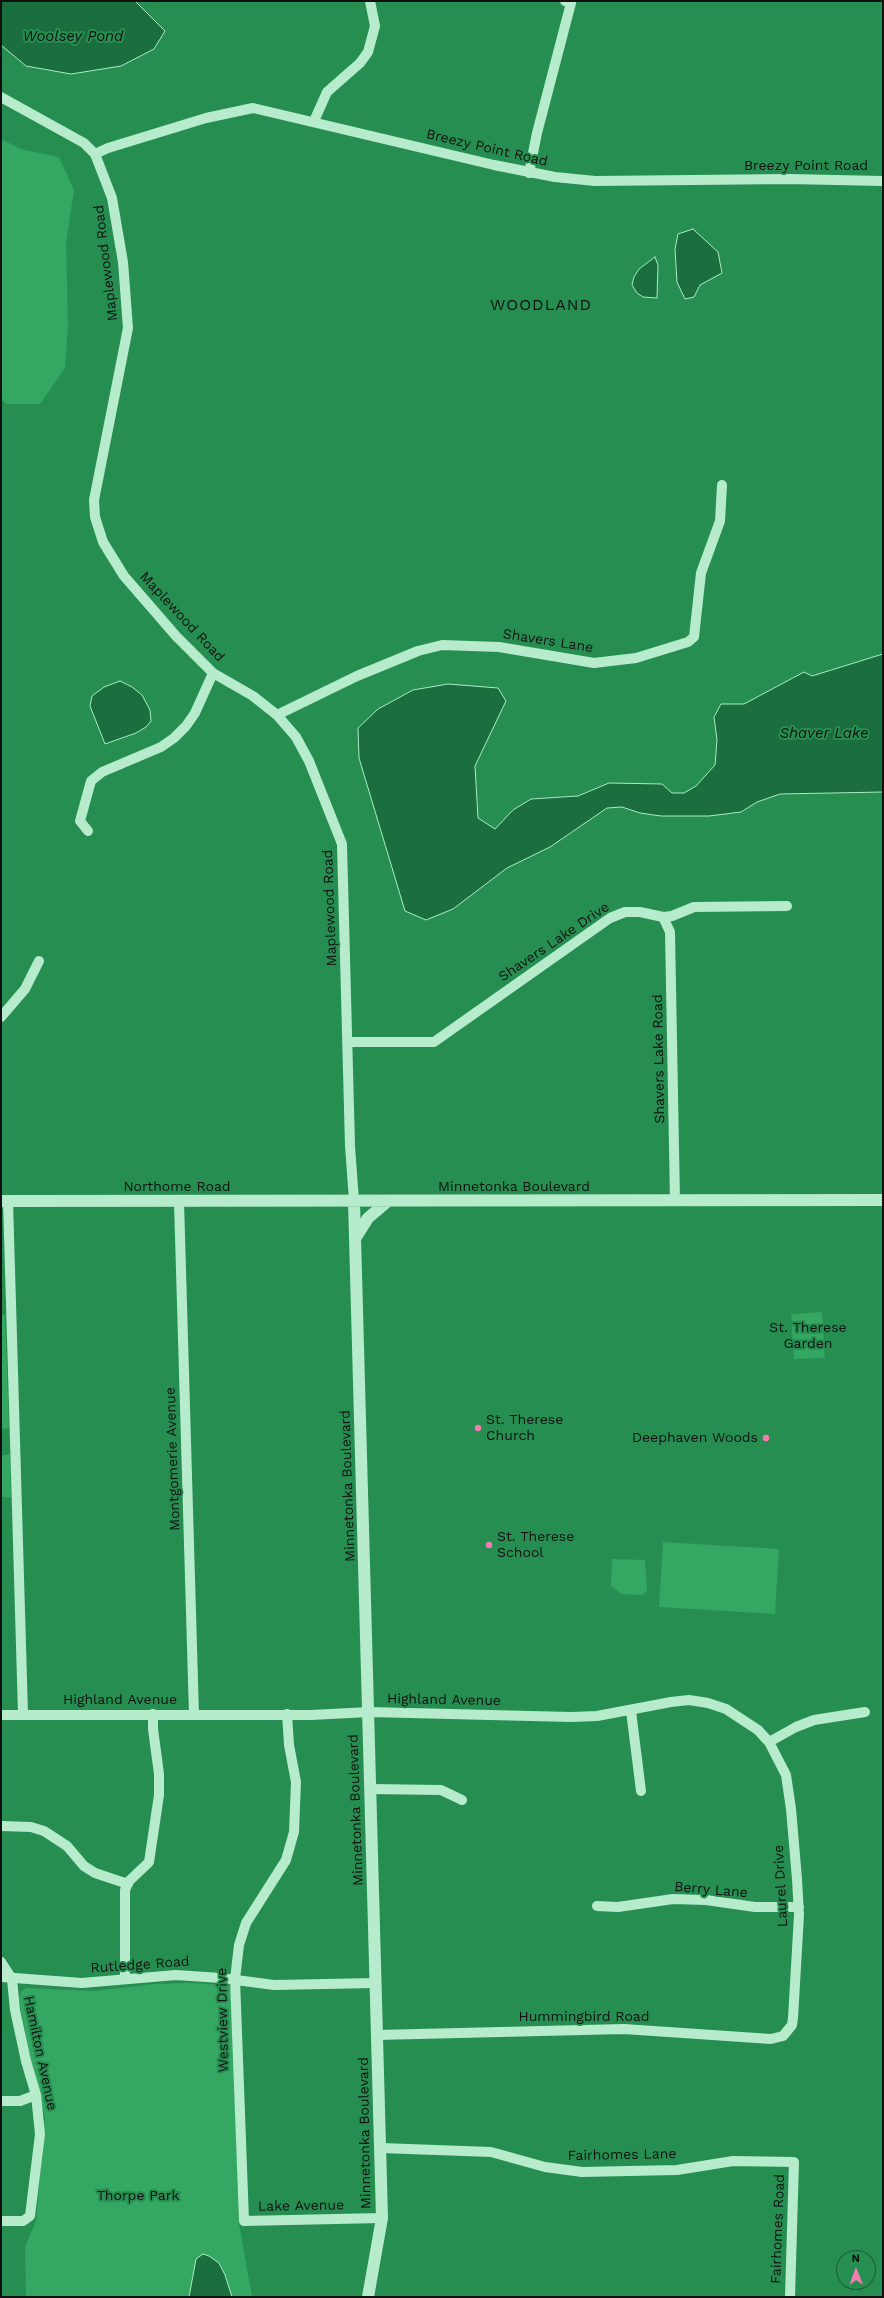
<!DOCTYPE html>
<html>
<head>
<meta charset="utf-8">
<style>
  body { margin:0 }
  #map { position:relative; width:884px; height:2298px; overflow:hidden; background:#268e51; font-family:"Work Sans",sans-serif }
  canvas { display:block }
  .frame { position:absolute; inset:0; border:2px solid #111; pointer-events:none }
  .north { position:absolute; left:836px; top:2250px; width:40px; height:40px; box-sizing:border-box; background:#268e51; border:1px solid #1e5c37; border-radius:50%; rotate:359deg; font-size:11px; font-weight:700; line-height:16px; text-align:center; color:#111 }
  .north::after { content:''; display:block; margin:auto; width:14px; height:18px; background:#f47bb0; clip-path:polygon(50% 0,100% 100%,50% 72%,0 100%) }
</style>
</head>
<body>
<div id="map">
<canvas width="884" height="2298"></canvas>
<div class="frame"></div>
<div class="north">N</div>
</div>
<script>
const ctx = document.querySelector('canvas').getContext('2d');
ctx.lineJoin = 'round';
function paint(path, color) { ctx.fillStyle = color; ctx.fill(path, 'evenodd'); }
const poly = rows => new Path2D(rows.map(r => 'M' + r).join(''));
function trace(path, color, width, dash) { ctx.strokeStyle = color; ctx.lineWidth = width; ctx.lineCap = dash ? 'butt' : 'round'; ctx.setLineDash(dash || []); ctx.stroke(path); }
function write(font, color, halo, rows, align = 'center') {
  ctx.font = font + ' "Work Sans",sans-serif'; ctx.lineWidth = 4; ctx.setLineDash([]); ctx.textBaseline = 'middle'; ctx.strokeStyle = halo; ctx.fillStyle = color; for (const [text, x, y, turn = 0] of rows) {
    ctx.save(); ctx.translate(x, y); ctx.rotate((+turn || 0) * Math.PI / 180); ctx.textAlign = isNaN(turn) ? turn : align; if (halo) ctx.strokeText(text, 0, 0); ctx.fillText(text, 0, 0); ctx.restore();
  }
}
const green = poly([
  [1,139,21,149,59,157,74,190,66,243,68,326,65,368,40,404,6,404,1,397],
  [822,1312,825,1358,794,1359,791,1314],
  [1,1315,5,1315,9,1428,1,1429],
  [10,1454,11,1497,1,1497,1,1456],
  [663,1542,779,1549,775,1614,659,1607],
  [612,1559,645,1560,647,1591,643,1595,622,1594,611,1586],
  [186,1983,229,1985,231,1990,239,2223,252,2297,26,2297,25,2247,36,2221,45,2118,29,2054,19,1999,21,1992,26,1988,93,1991,155,1984]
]);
const water = poly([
  [1,1,135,1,165,31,154,49,121,66,71,74,26,66,1,45,1,1],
  [693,229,718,252,722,273,700,285,694,297,685,299,677,282,675,249,678,234,693,229],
  [655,257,658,265,657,298,643,297,637,293,632,285,634,277,639,269,655,257],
  [883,654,883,792,780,794,757,802,741,812,709,816,661,816,640,813,622,807,607,808,550,847,507,868,453,909,426,920,405,911,359,758,358,728,378,709,413,690,448,684,498,688,506,701,475,766,478,818,495,829,513,810,531,799,578,796,609,783,662,784,672,793,684,793,696,786,715,765,717,740,714,717,721,704,744,704,804,672,812,676,883,654],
  [120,681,132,687,142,695,150,710,151,721,146,727,136,733,105,744,90,706,92,696,104,687,120,681],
  [203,2254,209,2256,219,2263,225,2275,232,2297,189,2297,196,2259,203,2254]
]);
const minor = poly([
  [1,97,84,143,95,154,112,198,123,262,128,328,94,500,95,517,103,542,124,576,176,636,213,673,253,696,277,715,296,737,309,761,342,844,350,1146,354,1201],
  [314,121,327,92,360,63,368,52,375,26,370,1],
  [95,154,108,148,206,118,253,108,494,165,555,177,595,181,789,179,883,181],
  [529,173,537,133,571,3,565,1],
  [277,715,357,676,418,651,442,645,499,647,594,663,636,658,688,642,694,637,701,573,720,521,722,485],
  [88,831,80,821,91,781,102,772,161,747,174,738,186,726,195,713,213,673],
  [663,917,670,932,675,1201],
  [1,1017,25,989,39,961],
  [348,1042,434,1042,610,918,625,912,640,912,663,917,672,916,694,907,787,906],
  [8,1201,23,1714],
  [179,1202,194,1715],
  [631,1711,641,1791],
  [287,1714,289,1745,296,1782,294,1832,286,1860,246,1923,239,1945,235,1979,244,2221,382,2218],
  [1,1715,311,1715,369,1712,571,1717,597,1716,671,1702,689,1700,708,1703,726,1709,758,1730,769,1742,786,1775,791,1809,797,1879,799,1915,793,2018,792,2025,783,2036,771,2039,624,2029,377,2035],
  [769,1742,796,1727,814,1720,865,1712],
  [371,1789,441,1790,462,1800],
  [1,1826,31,1827,44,1831,67,1846,84,1866,95,1873,128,1884],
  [597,1906,618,1907,673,1899,706,1900,755,1907,799,1907],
  [1,1962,12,1979,15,2010,26,2061,36,2095,40,2134,30,2216,23,2221,1,2221],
  [1,1977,82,1983,176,1975,221,1978,274,1985,376,1983],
  [125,1978,125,1890,129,1881,149,1862,159,1795,159,1774,153,1729,153,1714],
  [1,2101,20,2101,36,2095],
  [381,2148,491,2152,545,2167,582,2172,677,2170,733,2161,794,2162,790,2297]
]);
const tertiary = poly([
  [1,1201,883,1200],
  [354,1201,382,2218,368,2297],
  [356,1237,368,1218,388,1201]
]);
const markers = [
  [478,1428,4,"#f47bb0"],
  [766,1438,4,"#f47bb0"],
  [489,1545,4,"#f47bb0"]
];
const streetNames = [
  ["Breezy Point Road",487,148,13],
  ["Breezy Point Road",806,166],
  ["Maplewood Road",106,263,-97],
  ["Maplewood Road",182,617,47],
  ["Shavers Lane",548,641,9],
  ["Maplewood Road",330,908,-92],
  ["Shavers Lake Drive",554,942,-34],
  ["Shavers Lake Road",659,1059,-91],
  ["Northome Road",177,1187],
  ["Minnetonka Boulevard",514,1187],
  ["Montgomerie Avenue",173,1459,-92],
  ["Minnetonka Boulevard",348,1486,-92],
  ["Highland Avenue",120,1700],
  ["Highland Avenue",444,1700,1],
  ["Minnetonka Boulevard",356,1810,-92],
  ["Laurel Drive",781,1886,-93],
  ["Berry Lane",711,1890,5],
  ["Rutledge Road",140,1965,-4],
  ["Hummingbird Road",584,2017],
  ["Westview Drive",223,2020,-91],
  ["Hamilton Avenue",40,2053,78],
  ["Minnetonka Boulevard",365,2133,-91],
  ["Fairhomes Lane",622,2155,-1],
  ["Lake Avenue",301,2206,-1],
  ["Fairhomes Road",778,2229,-88]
];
const parkNames = [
  ["St. Therese",808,1328],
  ["Garden",808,1344],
  ["Thorpe Park",138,2196]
];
const poiNames = [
  ["St. Therese",486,1420],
  ["Church",486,1436],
  ["Deephaven Woods",758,1438,"right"],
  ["St. Therese",497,1537],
  ["School",497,1553]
];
const waterNames = [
  ["Woolsey Pond",73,37],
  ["Shaver Lake",824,734]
];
const quarterNames = [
  ["WOODLAND",541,305]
];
paint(green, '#34a762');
paint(water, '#1b6e3e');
trace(water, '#abebc4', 1);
trace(minor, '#b6ebcb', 10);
trace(tertiary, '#b6ebcb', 12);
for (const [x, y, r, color] of markers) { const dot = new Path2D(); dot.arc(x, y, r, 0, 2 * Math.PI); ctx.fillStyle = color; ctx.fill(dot); trace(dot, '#268e51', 1.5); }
write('14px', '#111', '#268e51', streetNames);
write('14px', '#111', '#268e51', parkNames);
write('14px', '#111', '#268e51', poiNames, 'left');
write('italic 15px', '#111', '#268e51', waterNames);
ctx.letterSpacing = '1px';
write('16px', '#111', '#268e51', quarterNames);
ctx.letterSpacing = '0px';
</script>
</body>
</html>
